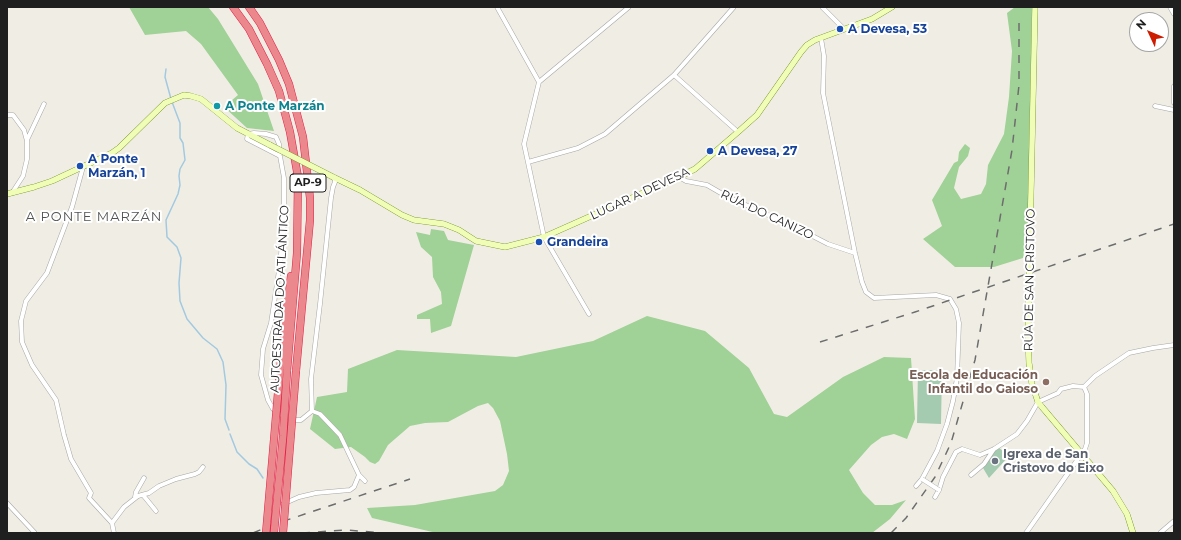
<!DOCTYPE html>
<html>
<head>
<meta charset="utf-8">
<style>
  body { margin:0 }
  #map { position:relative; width:1181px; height:540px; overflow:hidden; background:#f0eee4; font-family:Montserrat,sans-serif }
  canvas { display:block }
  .frame { position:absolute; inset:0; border:8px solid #1f1f1f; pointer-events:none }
  .north { position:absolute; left:1129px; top:12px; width:40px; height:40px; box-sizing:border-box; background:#fff; border:1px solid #a5a5a5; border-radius:50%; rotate:314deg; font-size:11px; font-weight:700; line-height:16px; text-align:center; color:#1f1f1f }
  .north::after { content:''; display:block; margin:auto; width:14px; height:18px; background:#cd1d00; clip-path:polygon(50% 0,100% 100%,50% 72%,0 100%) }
</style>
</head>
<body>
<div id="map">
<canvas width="1181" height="540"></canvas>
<div class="frame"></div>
<div class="north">N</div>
</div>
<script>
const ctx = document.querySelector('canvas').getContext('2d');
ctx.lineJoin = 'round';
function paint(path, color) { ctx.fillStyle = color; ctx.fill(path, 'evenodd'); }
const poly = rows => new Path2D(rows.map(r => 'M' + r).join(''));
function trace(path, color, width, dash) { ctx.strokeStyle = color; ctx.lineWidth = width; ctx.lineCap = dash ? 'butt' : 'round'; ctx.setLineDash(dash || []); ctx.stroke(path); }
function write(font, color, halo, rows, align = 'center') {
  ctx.font = font + ' Montserrat,sans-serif'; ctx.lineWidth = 4; ctx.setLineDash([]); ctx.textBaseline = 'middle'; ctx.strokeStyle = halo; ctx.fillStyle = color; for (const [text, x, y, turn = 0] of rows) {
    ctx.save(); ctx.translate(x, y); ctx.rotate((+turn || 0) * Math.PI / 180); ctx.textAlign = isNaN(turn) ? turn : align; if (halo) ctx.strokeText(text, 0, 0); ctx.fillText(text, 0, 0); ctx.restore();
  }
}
const forest = poly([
  [129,7,208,7,218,19,258,84,274,131,247,128,224,107,238,95,201,44,186,31,145,35],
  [1015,7,1032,7,1028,210,1026,240,1023,258,994,267,955,267,923,239,942,226,932,200,954,163,958,161,959,152,965,144,970,148,968,156,959,167,954,188,961,199,981,194,986,184,988,165,1004,134,1009,97,1012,51,1007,13],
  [431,229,444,231,448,240,474,245,451,326,431,333,430,319,417,319,417,315,442,304,441,292,433,277,432,257,421,247,416,232,430,235],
  [647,316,705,331,749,368,774,414,787,417,843,377,884,357,911,358,915,419,907,439,894,434,882,437,871,445,849,470,863,493,875,505,892,505,906,500,890,519,872,533,437,533,372,518,367,508,415,505,495,491,503,485,509,471,507,454,500,421,493,408,488,403,478,406,448,422,425,423,410,426,388,445,379,461,375,464,370,462,365,457,351,447,335,449,310,429,317,397,347,392,348,369,397,350,516,357,593,341]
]);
const cemetery = poly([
  [918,370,942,370,941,424,917,423],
  [998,447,1009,456,989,478,983,468,984,465]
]);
const stream = poly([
  [166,69,165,77,171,99],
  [172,102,180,123,180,138,183,143,185,160,180,169,179,176,180,185,178,194,166,220,167,237,177,247,181,258,179,283,180,301,187,319,203,338,217,349,223,362,226,385,225,419,229,430],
  [230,434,237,452,249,464,257,469,263,478]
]);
const street = poly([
  [497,7,539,82,524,144,544,237,589,314],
  [822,7,844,29],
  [1170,7,1174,14],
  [821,38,824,56,823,93,855,253,862,282,866,292,874,298,936,295,950,299,956,309,959,323,957,378,953,401,947,424,937,451,922,479,916,486],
  [674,75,738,132],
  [539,82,629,7],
  [1174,86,1174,103],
  [1155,106,1174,110],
  [7,115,13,115,24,130,27,141,27,159,23,176,12,193],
  [27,140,44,104],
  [280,156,247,139,248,134,254,133,266,134,276,137,279,144,280,156,284,178,284,224,280,264,271,323,263,349,261,375,268,400,273,409,285,418],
  [528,162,578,148,605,134,674,75,734,7],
  [83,167,72,207,47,273,26,301,21,321,22,342,32,365,56,400,64,435,71,459,91,493,89,498,112,523,114,533],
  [679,177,686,181,707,185,726,196,799,229,828,244,855,253],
  [312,411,320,414,340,435,359,475,365,481],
  [291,420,301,420,312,411,311,379,320,304,331,198,333,187,335,182,335,178],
  [971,475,984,464,994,449],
  [143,495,156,511],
  [135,497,136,492,144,478],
  [935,497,939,490,943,477,956,452,962,449,980,455,994,449,1017,434,1027,421,1038,402,1058,393,1061,389,1073,386,1084,387,1095,376,1129,353,1153,348,1174,345],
  [7,503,35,533],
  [112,523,124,507,138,496,149,493,159,486,176,479,195,474,199,472,203,467],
  [277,533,280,510,283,504,299,497,316,493,350,490,354,487,359,475],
  [1026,533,1085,449,1087,443,1087,394,1084,387],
  [1160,533,1174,521]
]);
const secondary = poly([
  [1035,7,1028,331,1029,363,1032,384,1038,402,1042,407,1113,491,1127,514,1133,533],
  [333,177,360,190,402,215,414,220,444,224,459,230,476,241,505,247,544,237,679,177,695,169,738,132,757,115,801,52,807,45,815,40,872,19,892,7],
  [7,194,34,187,52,181,112,153,119,148,165,103,184,95,191,96,201,99,237,128,270,145]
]);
const highway = poly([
  [233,7,249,29,267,64,279,91,290,132,298,177,297,253,287,371],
  [249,7,260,23,279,60,289,84,303,137,310,198,310,220,296,371],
  [280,369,291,276]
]);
const rail = poly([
  [820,342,915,312,1174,224],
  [253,533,272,525,410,479],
  [302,533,345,530,385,533],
  [891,533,906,518,935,477,951,443,975,360,1012,150,1019,85,1019,20]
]);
const streetBridge = poly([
  [922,479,939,490]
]);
const secondaryBridge = poly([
  [270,145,333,177]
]);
const highwayBridge = poly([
  [266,533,280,369],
  [274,533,283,436,287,371],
  [283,533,296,371]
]);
const markers = [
  [840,29,4,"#1a4fb4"],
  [217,106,4,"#0f9aa8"],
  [710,151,4,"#1a4fb4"],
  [80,166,4,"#1a4fb4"],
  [539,242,4,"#1a4fb4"],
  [1046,382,4,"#8d6e63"],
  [995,461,4,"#6b7280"]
];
const shields = [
  [308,183,36]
];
const shieldNames = [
  ["AP-9",308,183]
];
const transitNames = [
  ["A Devesa, 53",848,29],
  ["A Devesa, 27",718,151],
  ["A Ponte",88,159],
  ["Marzán, 1",88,173],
  ["Grandeira",547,242]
];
const cultureNames = [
  ["A Ponte Marzán",225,106]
];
const streetNames = [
  ["LUGAR A DEVESA",640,194,-25],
  ["RÚA DO CANIZO",767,215,25],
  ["RÚA DE SAN CRISTOVO",1030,280,-89],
  ["AUTOESTRADA DO ATLÁNTICO",280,299,-87]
];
const educationNames = [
  ["Escola de Educación",1038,375],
  ["Infantil do Gaioso",1038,389]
];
const worshipNames = [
  ["Igrexa de San",1003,454],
  ["Cristovo do Eixo",1003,468]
];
const neighbourhoodNames = [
  ["A PONTE MARZÁN",94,217]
];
paint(forest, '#a0d197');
paint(cemetery, '#a4caaf');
trace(stream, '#a3c9e0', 1.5);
trace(street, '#a6a6a6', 5);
trace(secondary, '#5c7b00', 6);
trace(highway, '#e41c44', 8);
trace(street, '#fff', 4);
trace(secondary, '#effdb6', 5.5);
trace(highway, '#eb888d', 7);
trace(rail, '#6d6d6d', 1.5, [8, 8]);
trace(streetBridge, '#a6a6a6', 5, []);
trace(secondaryBridge, '#5c7b00', 6, []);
trace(highwayBridge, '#e41c44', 8, []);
trace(streetBridge, '#fff', 4);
trace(secondaryBridge, '#effdb6', 5.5);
trace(highwayBridge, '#eb888d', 7);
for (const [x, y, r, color] of markers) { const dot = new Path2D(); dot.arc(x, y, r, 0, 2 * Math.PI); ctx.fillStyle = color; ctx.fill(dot); trace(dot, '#fff', 1.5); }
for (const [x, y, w] of shields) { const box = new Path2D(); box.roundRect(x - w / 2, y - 9, w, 18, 3); ctx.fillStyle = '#fff'; ctx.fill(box); trace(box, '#1f1f1f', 1); }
write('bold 11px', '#1f1f1f', null, shieldNames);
write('bold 12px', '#164399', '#fff', transitNames, 'left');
write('bold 12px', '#0d838f', '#fff', cultureNames, 'left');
write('12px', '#1f1f1f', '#fff', streetNames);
write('bold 12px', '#785e54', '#fff', educationNames, 'right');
write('bold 12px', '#5b616d', '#fff', worshipNames, 'left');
ctx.letterSpacing = '1px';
write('13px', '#525252', '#fff', neighbourhoodNames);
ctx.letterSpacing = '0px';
</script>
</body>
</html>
